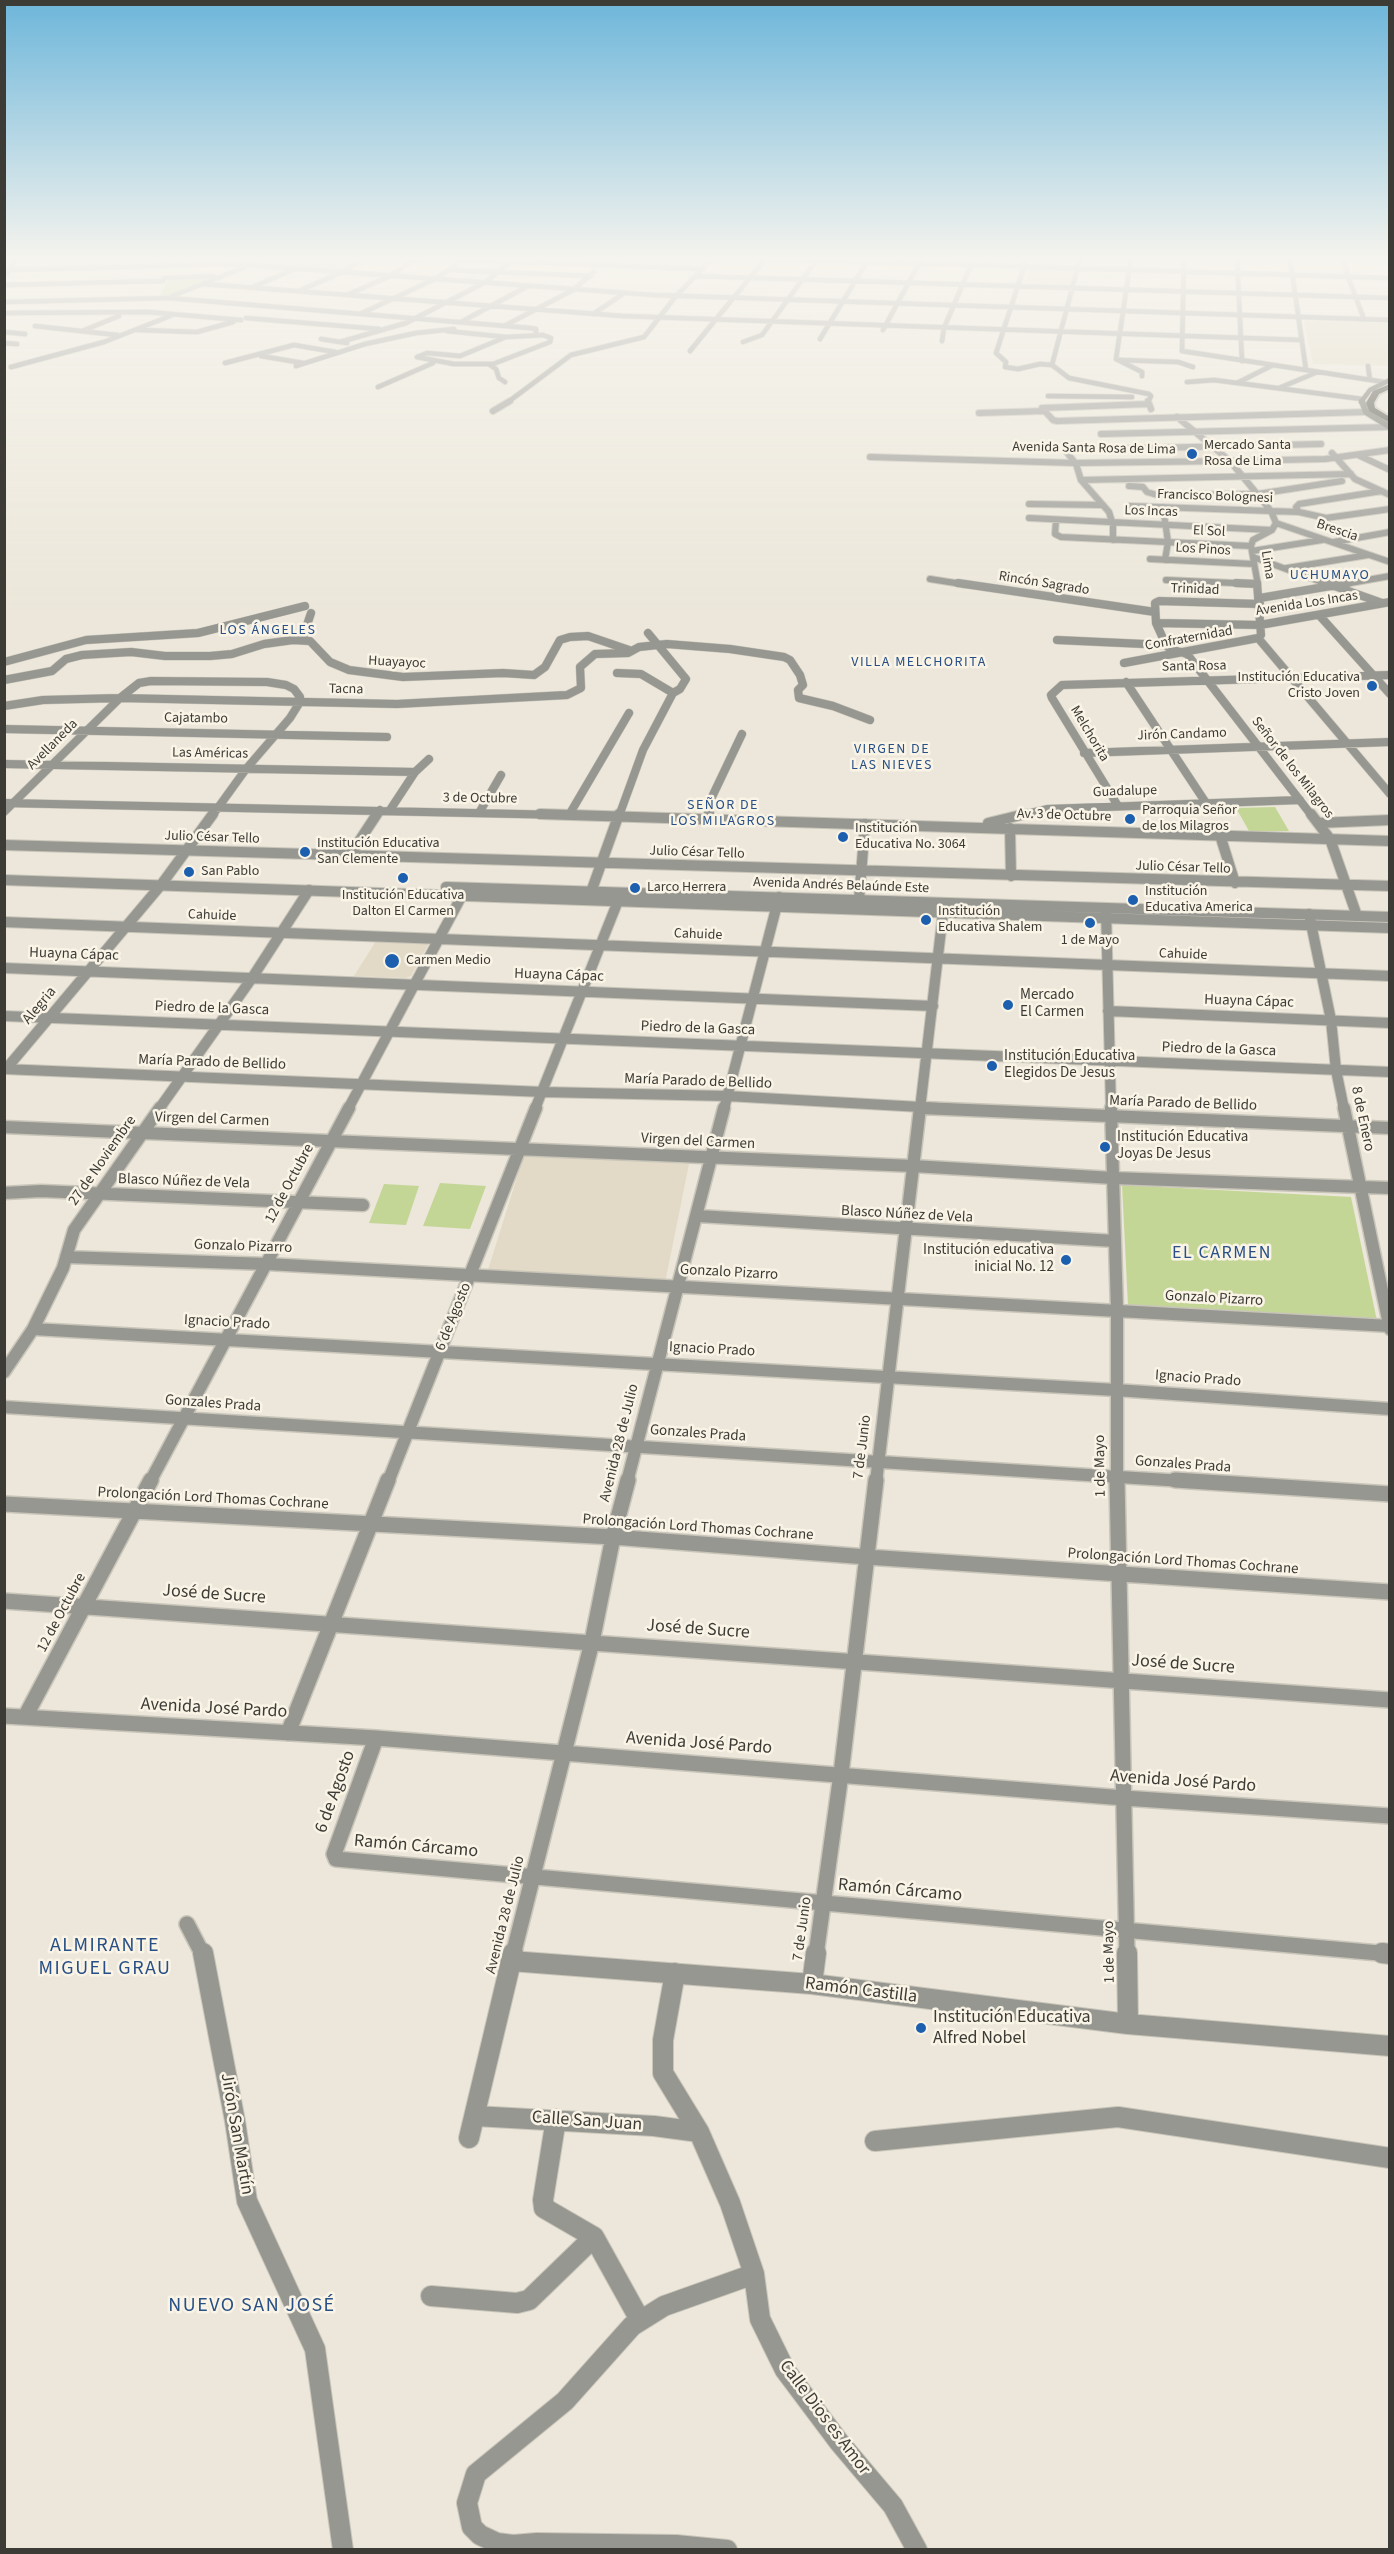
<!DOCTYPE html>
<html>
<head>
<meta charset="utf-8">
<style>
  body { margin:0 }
  #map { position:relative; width:1394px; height:2554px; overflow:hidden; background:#ece7da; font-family:"Source Sans 3",sans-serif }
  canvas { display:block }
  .frame { position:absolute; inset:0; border:6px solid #3d3b36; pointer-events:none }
</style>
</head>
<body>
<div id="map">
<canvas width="1394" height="2554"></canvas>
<div class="frame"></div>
</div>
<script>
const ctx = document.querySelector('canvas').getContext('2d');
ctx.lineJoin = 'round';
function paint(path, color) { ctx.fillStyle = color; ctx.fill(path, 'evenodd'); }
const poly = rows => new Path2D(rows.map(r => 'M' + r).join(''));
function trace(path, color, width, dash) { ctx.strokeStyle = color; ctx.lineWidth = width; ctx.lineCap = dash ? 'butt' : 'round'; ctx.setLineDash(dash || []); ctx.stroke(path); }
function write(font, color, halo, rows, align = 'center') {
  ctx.font = font + ' "Source Sans 3",sans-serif'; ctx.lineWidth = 5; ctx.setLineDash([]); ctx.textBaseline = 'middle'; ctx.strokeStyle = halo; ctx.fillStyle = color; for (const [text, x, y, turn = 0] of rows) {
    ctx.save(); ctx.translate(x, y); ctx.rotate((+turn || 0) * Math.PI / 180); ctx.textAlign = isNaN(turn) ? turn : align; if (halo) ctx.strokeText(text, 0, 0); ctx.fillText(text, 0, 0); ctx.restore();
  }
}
const built = poly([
  [309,258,359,258,340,269,293,266],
  [1030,268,1074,269,1070,287,1024,286],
  [1362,320,1369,320,1370,323,1389,323,1389,366,1313,364,1304,321,1362,322],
  [1209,449,1220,458,1178,461,1166,450],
  [376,941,425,942,428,945,411,976,405,978,354,976],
  [524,1155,689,1164,665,1283,487,1273]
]);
const green = poly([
  [218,277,170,297,160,297,168,279],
  [1275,807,1289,831,1249,831,1236,808],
  [440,1183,486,1186,470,1229,423,1226],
  [384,1184,419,1186,406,1225,369,1223],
  [1122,1185,1351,1197,1377,1321,1128,1306]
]);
const minorFar6 = poly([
  [417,258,703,269],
  [751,258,1390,278],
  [1027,258,996,353,1006,362,1005,367,1018,369,1040,364,1052,365],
  [1131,258,1116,359,1142,372,1142,376],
  [1184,258,1182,351,1384,382],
  [1237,258,1242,361],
  [1290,258,1306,370],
  [1344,258,1348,277,1364,319],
  [4,270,235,264,343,272],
  [450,270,591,276],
  [7,274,15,261,10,258],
  [696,276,1390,298],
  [164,278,214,276],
  [204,284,623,316,1302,340],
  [4,285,163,281],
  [253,287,292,270],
  [301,290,340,273],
  [349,294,390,276,417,258],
  [172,296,245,267],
  [4,302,169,298,530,328,536,329,536,335],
  [4,313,148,312,241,320],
  [362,313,435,279,456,265],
  [593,314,623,294],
  [246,318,379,329],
  [461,322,528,286],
  [506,325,573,290,594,272],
  [35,326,117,335],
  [138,330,197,332,233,322],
  [883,330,922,258],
  [82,331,119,316],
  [447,331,506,337],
  [4,332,25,334],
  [543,335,551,338,550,342,493,364,454,364,417,357,427,353,460,356,506,337,543,335],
  [321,339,347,343],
  [820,339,869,258],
  [942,341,944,328,974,258],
  [340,342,406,323,484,283,513,260],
  [743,342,762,335,818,258],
  [4,343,17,344],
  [690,351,766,258],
  [261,356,303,363],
  [1120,360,1178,362,1193,367],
  [225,363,294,345,335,352],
  [490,365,496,369,499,378,505,382],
  [1052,365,1069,378,1149,394,1151,396,1148,402],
  [1052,365,1080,258],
  [296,366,365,344,416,333,454,329],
  [1368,366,1370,380],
  [11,367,104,342,170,316],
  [1187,382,1214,380,1362,399],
  [1237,383,1273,365],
  [378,387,433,363],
  [1279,388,1315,373],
  [1048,396,1132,397],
  [508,402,571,355,644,337,676,296,713,258]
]);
const minorFar5 = poly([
  [1148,401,1151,409],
  [1148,404,1042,408,1053,420,1057,421,1366,412],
  [493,411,510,401],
  [979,413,1044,411],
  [1177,417,1230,461,1271,511,1276,523,1272,530,1253,540,1251,546,1258,585],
  [1101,434,1389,427],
  [1332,453,1355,479,1390,495],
  [1358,455,1390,470],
  [870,457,1075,463,1230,461,1325,459,1390,450],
  [1081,480,1351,474],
  [1129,486,1143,487,1147,492,1157,495,1258,494,1342,481],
  [1029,504,1103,505],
  [1130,506,1299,512,1326,518,1390,509],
  [1163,507,1168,542,1165,560],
  [1299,512,1296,507,1299,504,1382,491],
  [1029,518,1271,530],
  [1056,520,1055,534,1061,537,1251,546],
  [1276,523,1390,562],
  [1113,540,1113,525,1109,512,1081,480,1076,464,1065,450,1321,444],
  [1334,542,1390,532],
  [1252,551,1322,540],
  [1253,557,1330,585],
  [1150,559,1254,564],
  [1287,568,1368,555],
  [930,579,968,585],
  [1166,580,1257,584],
  [1339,585,1390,576]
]);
const minorFar4 = poly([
  [958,583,1155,612],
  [1236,583,1257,584],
  [1257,583,1261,635,1258,638,1390,794],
  [1326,583,1382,603],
  [1260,598,1348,583],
  [1260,604,1159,601,1155,603,1156,623,1166,645,1170,649,1187,654,1312,816],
  [1319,615,1390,694],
  [1156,623,1260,625,1390,602],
  [302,640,311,613],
  [1057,640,1166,645],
  [4,662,86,640,198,633,305,606],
  [1124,663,1258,638],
  [617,673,641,674,673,693],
  [4,680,52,671,66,659,82,655,131,652,165,656,210,656,232,654,264,644,293,640,310,641,330,662,349,670,403,677,503,673,534,675,545,667,560,640,570,637,588,636,632,651],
  [1126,682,1206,803],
  [4,706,43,700,120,698,397,704,567,695,581,688,580,667,595,654,628,653,639,647,667,644,730,649,784,657,790,660,800,675,803,685,798,690,799,698,833,706,870,720],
  [4,729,387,737],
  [1084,753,1390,742],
  [4,764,415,772],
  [4,803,611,816],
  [1118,806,1052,698,1051,695,1062,685,1390,675],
  [390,810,415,772,429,759],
  [4,812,120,698,139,683,151,681,267,682,286,685,294,689,300,697,300,702,290,718,246,769,212,816],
  [479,813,501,775],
  [569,815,629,713],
  [376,816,380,810],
  [619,816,643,750,673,693,680,689,686,679,648,633],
  [709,816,711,799,742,734],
  [1018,816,1048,809,1300,800]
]);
const minorFar3 = poly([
  [540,814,1390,841],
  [1311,814,1330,839,1357,916],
  [709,818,709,814],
  [988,823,1025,814],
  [1318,823,1390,820],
  [1010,828,1011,876],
  [1220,835,1235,883],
  [4,845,1390,886],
  [350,855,377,814],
  [591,892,619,814],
  [859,900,865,824],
  [1106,909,1111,1109],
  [1309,914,1331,1020,1336,1070,1344,1109],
  [4,922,1390,976],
  [4,968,933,1006],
  [1108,1011,1390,1023],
  [4,1016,1390,1072],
  [4,1069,543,1092,727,1096,956,1109],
  [6,1069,161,885,213,814],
  [159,1109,252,978,309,890],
  [348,1109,466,888],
  [535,1109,618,901],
  [724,1109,779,897],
  [920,1109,943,913]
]);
const minorFar2 = poly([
  [921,1108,1390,1128],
  [1111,1108,1117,1310,1117,1482],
  [1344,1108,1390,1329],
  [4,1127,913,1166,1113,1178,1390,1188],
  [4,1193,41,1191,363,1205],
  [698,1216,1115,1241],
  [66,1257,267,1264,1390,1326],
  [33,1329,1116,1390,1390,1409],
  [4,1372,33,1329,63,1268,74,1230,160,1108],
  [4,1407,1199,1482],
  [150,1482,349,1108],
  [388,1482,536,1108],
  [627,1482,724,1108],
  [876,1482,920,1108]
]);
const minorFar1 = poly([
  [1117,1480,1127,1955],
  [1175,1480,1390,1494],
  [4,1504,613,1537,867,1557,1390,1592],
  [4,1601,1390,1700],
  [4,1716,376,1738,1124,1798,1390,1816],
  [25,1717,151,1480],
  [288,1733,388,1480],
  [376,1738,334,1854,336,1859,1390,1954],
  [187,1924,203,1955],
  [513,1955,592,1642,613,1537,628,1480],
  [816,1955,841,1774,876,1480]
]);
const minor = poly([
  [203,1953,235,2121,247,2201,315,2349,343,2550],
  [1127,1953,1128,2024],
  [1382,1953,1390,1954],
  [511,1961,812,1984,1128,2024,1390,2046],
  [675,1973,663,2040,663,2073,699,2132,730,2203,754,2274,760,2319,785,2370,839,2442,893,2506,917,2550],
  [812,1984,816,1953],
  [475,2116,654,2126,699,2132],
  [556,2119,543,2200,544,2208,594,2237,640,2320],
  [469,2138,513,1953],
  [875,2141,1118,2117,1390,2158],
  [431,2296,517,2303,529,2300,594,2237],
  [727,2550,676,2545,537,2543,513,2545,497,2543,480,2535,472,2527,467,2503,476,2474,565,2401,632,2326,664,2306,754,2274]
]);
const tertiaryFar1 = poly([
  [343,272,654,295,1390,320],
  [343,272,364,258]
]);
const tertiary = poly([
  [4,880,1390,928],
  [446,887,1390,917]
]);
const secondaryFar1 = poly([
  [1361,402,1370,390,1390,380]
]);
const secondary = poly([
  [1362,401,1366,412,1390,427]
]);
const trunk = poly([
  [1390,384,1390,389,1379,394,1374,403,1375,408,1390,417,1390,423,1369,411,1366,403,1373,391,1390,384]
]);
const markers = [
  [1192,454,6,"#1d5faf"],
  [1372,686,6,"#1d5faf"],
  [1130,819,6,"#1d5faf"],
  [843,837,6,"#1d5faf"],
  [305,852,6,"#1d5faf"],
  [189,872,6,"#1d5faf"],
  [403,878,6,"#1d5faf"],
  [635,888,6,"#1d5faf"],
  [1133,900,6,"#1d5faf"],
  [926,920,6,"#1d5faf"],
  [1090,923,6,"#1d5faf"],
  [392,961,8,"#1d5faf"],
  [1008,1005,6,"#1d5faf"],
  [992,1066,6,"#1d5faf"],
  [1105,1147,6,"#1d5faf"],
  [1066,1260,6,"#1d5faf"],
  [921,2028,6,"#1d5faf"]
];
const farPoinames = [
  ["Mercado Santa",1204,446],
  ["Rosa de Lima",1204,462],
  ["Institución Educativa",1360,678,"right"],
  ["Cristo Joven",1360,694,"right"],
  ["Parroquia Señor",1142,811],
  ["de los Milagros",1142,827],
  ["Institución",855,829],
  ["Educativa No. 3064",855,845],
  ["Institución Educativa",317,844],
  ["San Clemente",317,860],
  ["San Pablo",201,872],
  ["Larco Herrera",647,888],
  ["Institución",1145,892],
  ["Educativa America",1145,908],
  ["Institución Educativa",403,896,"center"],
  ["Dalton El Carmen",403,912,"center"],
  ["Institución",938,912],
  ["Educativa Shalem",938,928],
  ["1 de Mayo",1090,941,"center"],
  ["Carmen Medio",406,961]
];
const farStreetnames = [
  ["Avenida Santa Rosa de Lima",1094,449,1],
  ["Francisco Bolognesi",1215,497,2],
  ["Los Incas",1151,512,2],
  ["Brescia",1337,531,19],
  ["El Sol",1209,532,3],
  ["Los Pinos",1203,550,3],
  ["Lima",1267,565,81],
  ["Rincón Sagrado",1044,584,9],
  ["Trinidad",1195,590,2],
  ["Avenida Los Incas",1307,604,-9],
  ["Confraternidad",1189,639,-10],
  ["Huayayoc",397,663,3],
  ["Santa Rosa",1194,667,-1],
  ["Tacna",346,690,1],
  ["Cajatambo",196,719,1],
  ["Melchorita",1089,734,59],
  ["Jirón Candamo",1182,735,-2],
  ["Avellaneda",53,745,-45],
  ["Las Américas",210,754,1],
  ["Señor de los Milagros",1292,768,52],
  ["Guadalupe",1125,792,-2],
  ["3 de Octubre",480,799,1],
  ["Av. 3 de Octubre",1064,816,2],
  ["Julio César Tello",212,838,2],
  ["Julio César Tello",697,853,2],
  ["Julio César Tello",1183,868,2],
  ["Avenida Andrés Belaúnde Este",841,886,2],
  ["Cahuide",212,916,2],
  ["Cahuide",698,935,2],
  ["Cahuide",1183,955,2]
];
const farNeighbourhoodnames = [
  ["UCHUMAYO",1330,576],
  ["LOS ÁNGELES",268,631],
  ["VILLA MELCHORITA",919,663],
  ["VIRGEN DE",892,750],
  ["LAS NIEVES",892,766],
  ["SEÑOR DE",723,806],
  ["LOS MILAGROS",723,822]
];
const streetNames = [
  ["Huayna Cápac",74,955,2],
  ["Huayna Cápac",559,976,2],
  ["Huayna Cápac",1249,1002,2],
  ["Alegria",40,1006,-50],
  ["Piedro de la Gasca",212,1009,2],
  ["Piedro de la Gasca",698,1029,2],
  ["Piedro de la Gasca",1219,1050,2],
  ["María Parado de Bellido",212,1063,2],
  ["María Parado de Bellido",698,1082,2],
  ["María Parado de Bellido",1183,1104,2],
  ["8 de Enero",1362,1119,78],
  ["Virgen del Carmen",212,1120,2],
  ["Virgen del Carmen",698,1142,3],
  ["27 de Noviembre",103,1161,-55],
  ["Blasco Núñez de Vela",184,1182,2],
  ["12 de Octubre",290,1184,-62],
  ["Blasco Núñez de Vela",907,1215,3],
  ["Gonzalo Pizarro",243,1247,2],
  ["Gonzalo Pizarro",729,1273,3],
  ["Gonzalo Pizarro",1214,1299,3],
  ["6 de Agosto",454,1317,-68],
  ["Ignacio Prado",227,1323,3],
  ["Ignacio Prado",712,1350,3],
  ["Ignacio Prado",1198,1379,4],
  ["Gonzales Prada",213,1404,4],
  ["Gonzales Prada",698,1434,4],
  ["Avenida 28 de Julio",620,1443,-76],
  ["7 de Junio",863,1447,-83],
  ["Gonzales Prada",1183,1465,4],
  ["1 de Mayo",1101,1466,-91],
  ["Prolongación Lord Thomas Cochrane",213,1499,3],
  ["Prolongación Lord Thomas Cochrane",698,1528,4],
  ["Prolongación Lord Thomas Cochrane",1183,1562,4],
  ["12 de Octubre",62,1613,-62],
  ["Avenida 28 de Julio",506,1915,-76],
  ["7 de Junio",803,1929,-82],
  ["1 de Mayo",1110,1952,-91]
];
const poiNames = [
  ["Mercado",1020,996],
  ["El Carmen",1020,1013],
  ["Institución Educativa",1004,1057],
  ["Elegidos De Jesus",1004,1074],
  ["Institución Educativa",1117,1138],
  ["Joyas De Jesus",1117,1155],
  ["Institución educativa",1054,1251,"right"],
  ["inicial No. 12",1054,1268,"right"]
];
const quarterNames = [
  ["EL CARMEN",1222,1254]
];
const nearStreetnames = [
  ["José de Sucre",214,1595,4],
  ["José de Sucre",698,1630,4],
  ["José de Sucre",1183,1665,4],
  ["Avenida José Pardo",214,1709,3],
  ["Avenida José Pardo",699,1744,4],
  ["Avenida José Pardo",1183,1782,4],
  ["6 de Agosto",336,1792,-70],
  ["Ramón Cárcamo",416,1847,5],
  ["Ramón Cárcamo",900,1891,5],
  ["Ramón Castilla",861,1991,7],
  ["Calle San Juan",587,2122,4],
  ["Jirón San Martín",236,2134,80],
  ["Calle Dios es Amor",824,2418,53]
];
const nearPoinames = [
  ["Institución Educativa",933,2018],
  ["Alfred Nobel",933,2039]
];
const nearNeighbourhoodnames = [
  ["ALMIRANTE",105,1947],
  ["MIGUEL GRAU",105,1970],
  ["NUEVO SAN JOSÉ",252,2307]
];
paint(built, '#e2dac6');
paint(green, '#c4d696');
trace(minorFar6, '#c9c5b9', 6);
trace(minorFar5, '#c9c5b9', 8);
trace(minorFar4, '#c9c5b9', 9);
trace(minorFar3, '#c9c5b9', 12);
trace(minorFar2, '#c9c5b9', 15);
trace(minorFar1, '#c9c5b9', 18);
trace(minor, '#c9c5b9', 22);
trace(tertiaryFar1, '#c9c5b9', 6);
trace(tertiary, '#c9c5b9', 12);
trace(secondaryFar1, '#c9c5b9', 6);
trace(secondary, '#c9c5b9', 8);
trace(trunk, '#c9c5b9', 4);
trace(minorFar6, '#979792', 4.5);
trace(minorFar5, '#979792', 6);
trace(minorFar4, '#979792', 8);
trace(minorFar3, '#979792', 10);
trace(minorFar2, '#979792', 12);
trace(minorFar1, '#979792', 15);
trace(minor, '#979792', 20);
trace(tertiaryFar1, '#979792', 4.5);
trace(tertiary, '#979792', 10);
trace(secondaryFar1, '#707169', 4.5);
trace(secondary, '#707169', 6);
paint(trunk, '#4a4b41');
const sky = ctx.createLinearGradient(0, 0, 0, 616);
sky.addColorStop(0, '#6db6da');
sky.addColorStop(0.42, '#f6f4ee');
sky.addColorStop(1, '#f6f4ee00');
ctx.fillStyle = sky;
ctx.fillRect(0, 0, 1394, 616);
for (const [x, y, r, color] of markers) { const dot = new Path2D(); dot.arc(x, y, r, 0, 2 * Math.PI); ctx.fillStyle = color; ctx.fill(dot); trace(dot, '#faf4e7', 2); }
write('14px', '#3d3b36', '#faf4e7', farPoinames, 'left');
write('14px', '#3d3b36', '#faf4e7', farStreetnames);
ctx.letterSpacing = '1.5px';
write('14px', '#285086', '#faf4e7', farNeighbourhoodnames);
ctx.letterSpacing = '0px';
write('15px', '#3d3b36', '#faf4e7', streetNames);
write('15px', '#3d3b36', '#faf4e7', poiNames, 'left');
ctx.letterSpacing = '1.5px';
write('18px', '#285086', '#faf4e7', quarterNames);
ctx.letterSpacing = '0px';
write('18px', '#3d3b36', '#faf4e7', nearStreetnames);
write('18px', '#3d3b36', '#faf4e7', nearPoinames, 'left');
ctx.letterSpacing = '1.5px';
write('20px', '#285086', '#faf4e7', nearNeighbourhoodnames);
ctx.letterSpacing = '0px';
</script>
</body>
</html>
